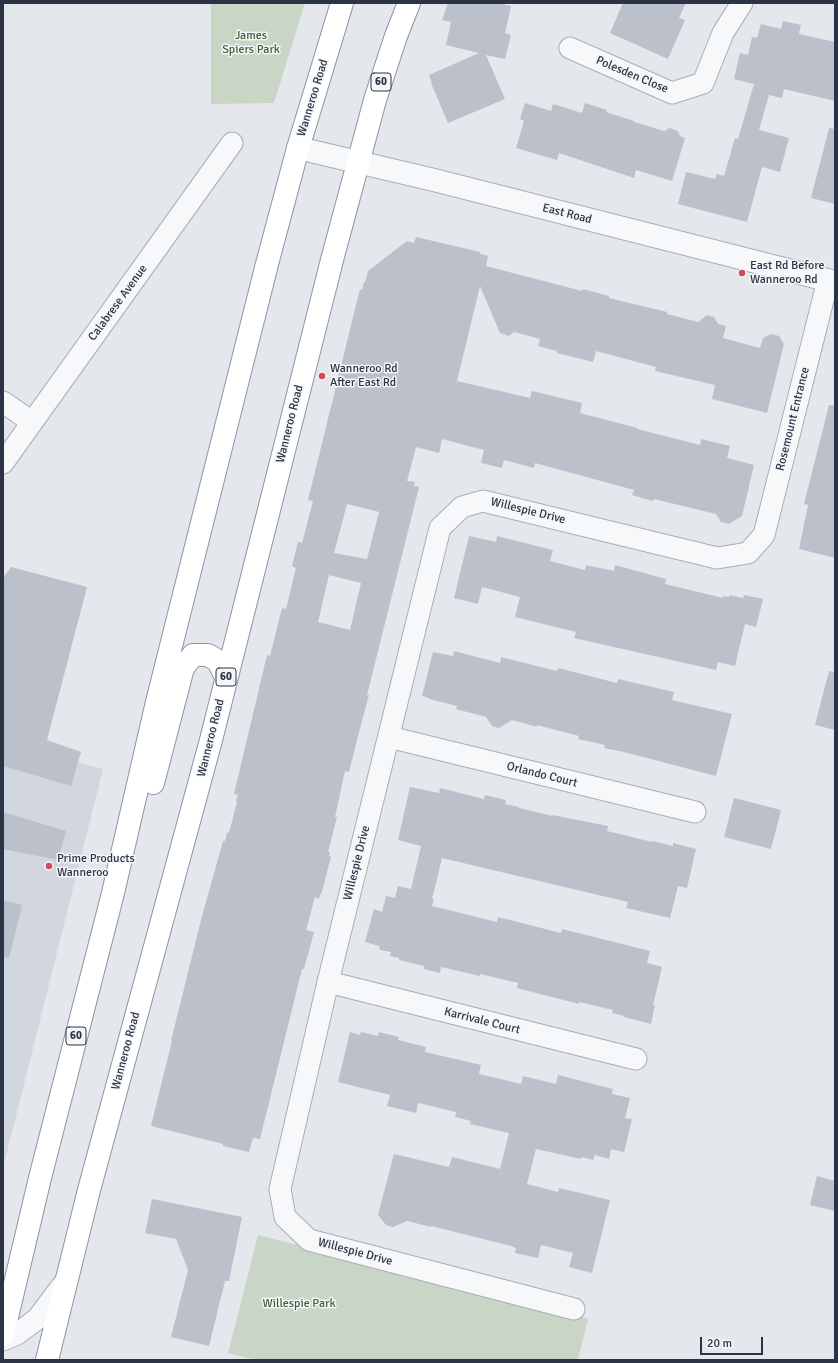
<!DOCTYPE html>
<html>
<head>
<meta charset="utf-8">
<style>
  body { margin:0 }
  #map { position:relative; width:838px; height:1363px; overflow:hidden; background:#e4e7ec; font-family:Signika,sans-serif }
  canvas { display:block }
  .frame { position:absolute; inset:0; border:4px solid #2b3445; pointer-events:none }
  .scale { position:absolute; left:700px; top:1337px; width:63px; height:18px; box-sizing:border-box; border:2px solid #2b3445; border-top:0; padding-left:5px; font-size:12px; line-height:14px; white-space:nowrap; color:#2b3445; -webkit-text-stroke:3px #f4f6f9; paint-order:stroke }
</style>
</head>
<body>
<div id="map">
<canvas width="838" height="1363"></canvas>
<div class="frame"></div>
<div class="scale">20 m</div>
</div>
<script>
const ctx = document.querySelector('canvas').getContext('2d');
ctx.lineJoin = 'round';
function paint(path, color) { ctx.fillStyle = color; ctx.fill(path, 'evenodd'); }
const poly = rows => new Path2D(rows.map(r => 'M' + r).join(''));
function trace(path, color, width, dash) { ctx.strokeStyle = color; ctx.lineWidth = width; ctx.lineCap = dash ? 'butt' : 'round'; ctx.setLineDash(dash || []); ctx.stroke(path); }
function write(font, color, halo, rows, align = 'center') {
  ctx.font = font + ' Signika,sans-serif'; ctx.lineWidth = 3; ctx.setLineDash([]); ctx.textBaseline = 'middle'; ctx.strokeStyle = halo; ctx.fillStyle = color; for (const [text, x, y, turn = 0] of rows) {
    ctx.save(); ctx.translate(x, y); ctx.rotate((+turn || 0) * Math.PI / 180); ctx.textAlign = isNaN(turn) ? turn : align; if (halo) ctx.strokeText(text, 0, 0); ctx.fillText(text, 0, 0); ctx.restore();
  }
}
const built = poly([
  [3,742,103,769,3,1168]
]);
const green = poly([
  [211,3,305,3,274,103,211,104],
  [258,1235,588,1319,578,1360,256,1360,228,1353]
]);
const building = poly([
  [448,3,497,3,511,6,505,33,511,35,505,59,486,55,505,99,448,123,431,83,432,83,429,75,479,53,446,45,451,22,442,20],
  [623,3,686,3,679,18,685,20,668,59,610,33],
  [783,21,801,25,799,34,835,42,835,101,784,89,782,98,769,95,759,130,789,138,780,172,762,167,747,222,678,204,686,172,715,179,717,174,724,176,735,138,738,139,754,84,734,79,740,53,748,55,752,37,757,38,761,24,781,29],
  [525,103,551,111,553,104,582,113,585,103,607,110,606,112,634,121,634,122,664,131,670,128,678,131,680,136,685,138,672,181,636,170,634,178,559,153,557,160,516,148,524,121,520,119],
  [829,128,835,129,835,204,811,198],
  [416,237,480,252,480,254,488,256,486,266,582,291,583,289,609,296,609,298,667,312,667,314,698,322,707,315,714,317,718,324,726,326,723,338,760,348,763,338,771,334,779,336,784,344,767,413,712,399,715,385,655,371,656,367,596,351,593,362,557,353,557,351,538,346,540,339,514,332,509,336,500,333,480,286,457,381,530,398,532,391,582,403,580,413,637,428,637,429,700,445,701,439,730,446,727,458,754,465,742,516,729,524,721,522,716,514,654,499,653,501,632,495,634,490,535,463,534,468,504,460,502,468,481,463,484,450,442,439,439,453,416,447,407,481,415,482,414,486,419,487,367,695,369,695,358,736,349,772,345,771,335,817,337,817,328,852,330,852,329,856,331,857,321,895,320,894,319,899,315,897,306,930,314,932,304,969,302,969,260,1139,253,1138,249,1152,223,1146,223,1144,151,1126,172,1041,171,1041,201,920,223,841,225,841,227,832,229,833,237,802,236,801,238,795,234,794,267,655,270,656,282,608,286,609,296,568,292,566,298,542,302,543,313,501,308,500,360,289,362,290,364,282,365,282,368,271,407,241,414,243],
  [347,504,379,512,367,559,334,553],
  [329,575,361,583,350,630,318,622],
  [829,405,835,406,835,558,799,549,808,505,804,504],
  [469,536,496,542,497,536,553,550,550,561,585,570,586,565,614,571,615,565,666,579,665,584,723,598,723,596,729,597,729,595,743,598,744,595,763,599,756,627,745,624,735,666,718,662,716,670,574,638,576,632,515,617,520,597,482,587,478,604,454,598],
  [11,567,87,587,47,740,81,752,71,786,3,766,3,578],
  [454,651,500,663,501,657,557,671,558,668,617,683,618,679,674,692,672,700,732,714,716,776,624,752,604,748,605,745,578,739,579,736,537,725,537,727,512,720,499,728,492,726,486,717,456,709,457,706,429,699,429,698,422,696,433,652,453,656],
  [829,671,835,672,835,730,815,725],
  [410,787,439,793,440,788,484,799,485,795,506,800,505,804,519,807,519,808,552,816,552,815,608,826,607,831,652,842,653,841,673,846,673,843,696,849,687,888,678,886,670,918,626,908,628,902,442,858,432,899,434,899,432,906,497,922,498,917,561,933,562,929,650,951,647,963,662,967,653,1005,655,1005,651,1024,624,1017,624,1016,612,1013,613,1010,579,1002,579,1004,517,988,518,983,480,974,480,976,441,967,440,973,424,969,424,966,399,960,399,958,390,956,391,952,380,950,379,946,365,942,374,909,382,912,386,896,395,898,398,886,411,889,421,846,398,840],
  [734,798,781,810,771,849,724,837],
  [3,812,66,831,58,860,3,849],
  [3,900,22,905,9,958,3,957],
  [350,1032,360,1035,361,1032,378,1036,379,1032,399,1037,398,1040,426,1047,425,1052,481,1065,479,1074,521,1084,523,1076,556,1084,558,1075,613,1089,612,1094,630,1098,625,1118,632,1119,624,1152,611,1149,609,1159,595,1155,593,1160,582,1157,581,1159,536,1149,527,1184,558,1192,559,1188,610,1200,592,1273,569,1267,573,1253,541,1245,538,1258,515,1253,516,1248,511,1246,431,1226,431,1227,407,1221,393,1227,386,1225,378,1215,394,1154,449,1167,452,1157,500,1169,509,1133,470,1124,471,1121,455,1117,456,1112,418,1103,416,1113,387,1106,390,1095,338,1082],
  [817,1176,835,1181,835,1211,810,1205],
  [152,1199,242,1217,229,1281,225,1281,209,1346,171,1337,188,1270,176,1239,145,1233]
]);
const minor = poly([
  [570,48,672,93,703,83,723,33,742,3],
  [3,402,32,422],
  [3,463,232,143],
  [389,737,695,812],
  [328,982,636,1059],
  [574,1309,309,1240,285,1217,280,1189,328,982,440,528,462,507,483,501,717,558,748,553,764,535,828,280],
  [3,1340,17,1334,37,1319,65,1282]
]);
const tertiary = poly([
  [298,148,434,180,835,282]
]);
const trunk = poly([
  [153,783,183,668,193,655,208,655,218,661,226,677],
  [3,1334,40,1178,113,893,157,702,267,264,298,148,342,3],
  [47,1360,89,1190,211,740,332,260,375,100,396,36,409,3]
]);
const markers = [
  [742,273,4,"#d1495b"],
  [322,376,4,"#d1495b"],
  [49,866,4,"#d1495b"]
];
const shields = [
  [381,82,20],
  [226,677,20],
  [76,1036,20]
];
const shieldNames = [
  ["60",381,82],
  ["60",226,677],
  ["60",76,1036]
];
const parkNames = [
  ["James",251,36],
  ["Spiers Park",251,50],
  ["Willespie Park",299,1304]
];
const streetNames = [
  ["Polesden Close",632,75,23],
  ["Wanneroo Road",313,98,-73],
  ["East Road",567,214,14],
  ["Calabrese Avenue",118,303,-54],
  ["Rosemount Entrance",793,419,-76],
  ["Wanneroo Road",290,424,-76],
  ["Willespie Drive",528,511,14],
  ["Wanneroo Road",211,738,-76],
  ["Orlando Court",542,775,14],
  ["Willespie Drive",357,863,-76],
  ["Karrivale Court",482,1021,14],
  ["Wanneroo Road",126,1051,-75],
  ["Willespie Drive",355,1252,15]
];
const poiNames = [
  ["East Rd Before",750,266],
  ["Wanneroo Rd",750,280],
  ["Wanneroo Rd",330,369],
  ["After East Rd",330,383],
  ["Prime Products",57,859],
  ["Wanneroo",57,873]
];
paint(built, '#d2d6de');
paint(green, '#c9d6c5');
paint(building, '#bbc0ca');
trace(minor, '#a9aeb7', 23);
trace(tertiary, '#a9aeb7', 24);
trace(trunk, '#8b94a3', 24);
trace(minor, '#f7f8fa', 21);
trace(tertiary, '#f7f8fa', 22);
trace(trunk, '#fff', 22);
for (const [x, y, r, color] of markers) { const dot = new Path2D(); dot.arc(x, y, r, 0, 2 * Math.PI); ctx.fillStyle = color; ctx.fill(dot); trace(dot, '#f4f6f9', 1.5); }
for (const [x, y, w] of shields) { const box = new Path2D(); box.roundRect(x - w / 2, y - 9, w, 18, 3); ctx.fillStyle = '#f4f6f9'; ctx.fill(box); trace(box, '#2b3445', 1); }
write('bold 11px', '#2b3445', null, shieldNames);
write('12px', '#3f6138', '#f4f6f9', parkNames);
write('12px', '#2b3445', '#f4f6f9', streetNames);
write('12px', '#2b3445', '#f4f6f9', poiNames, 'left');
</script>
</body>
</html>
